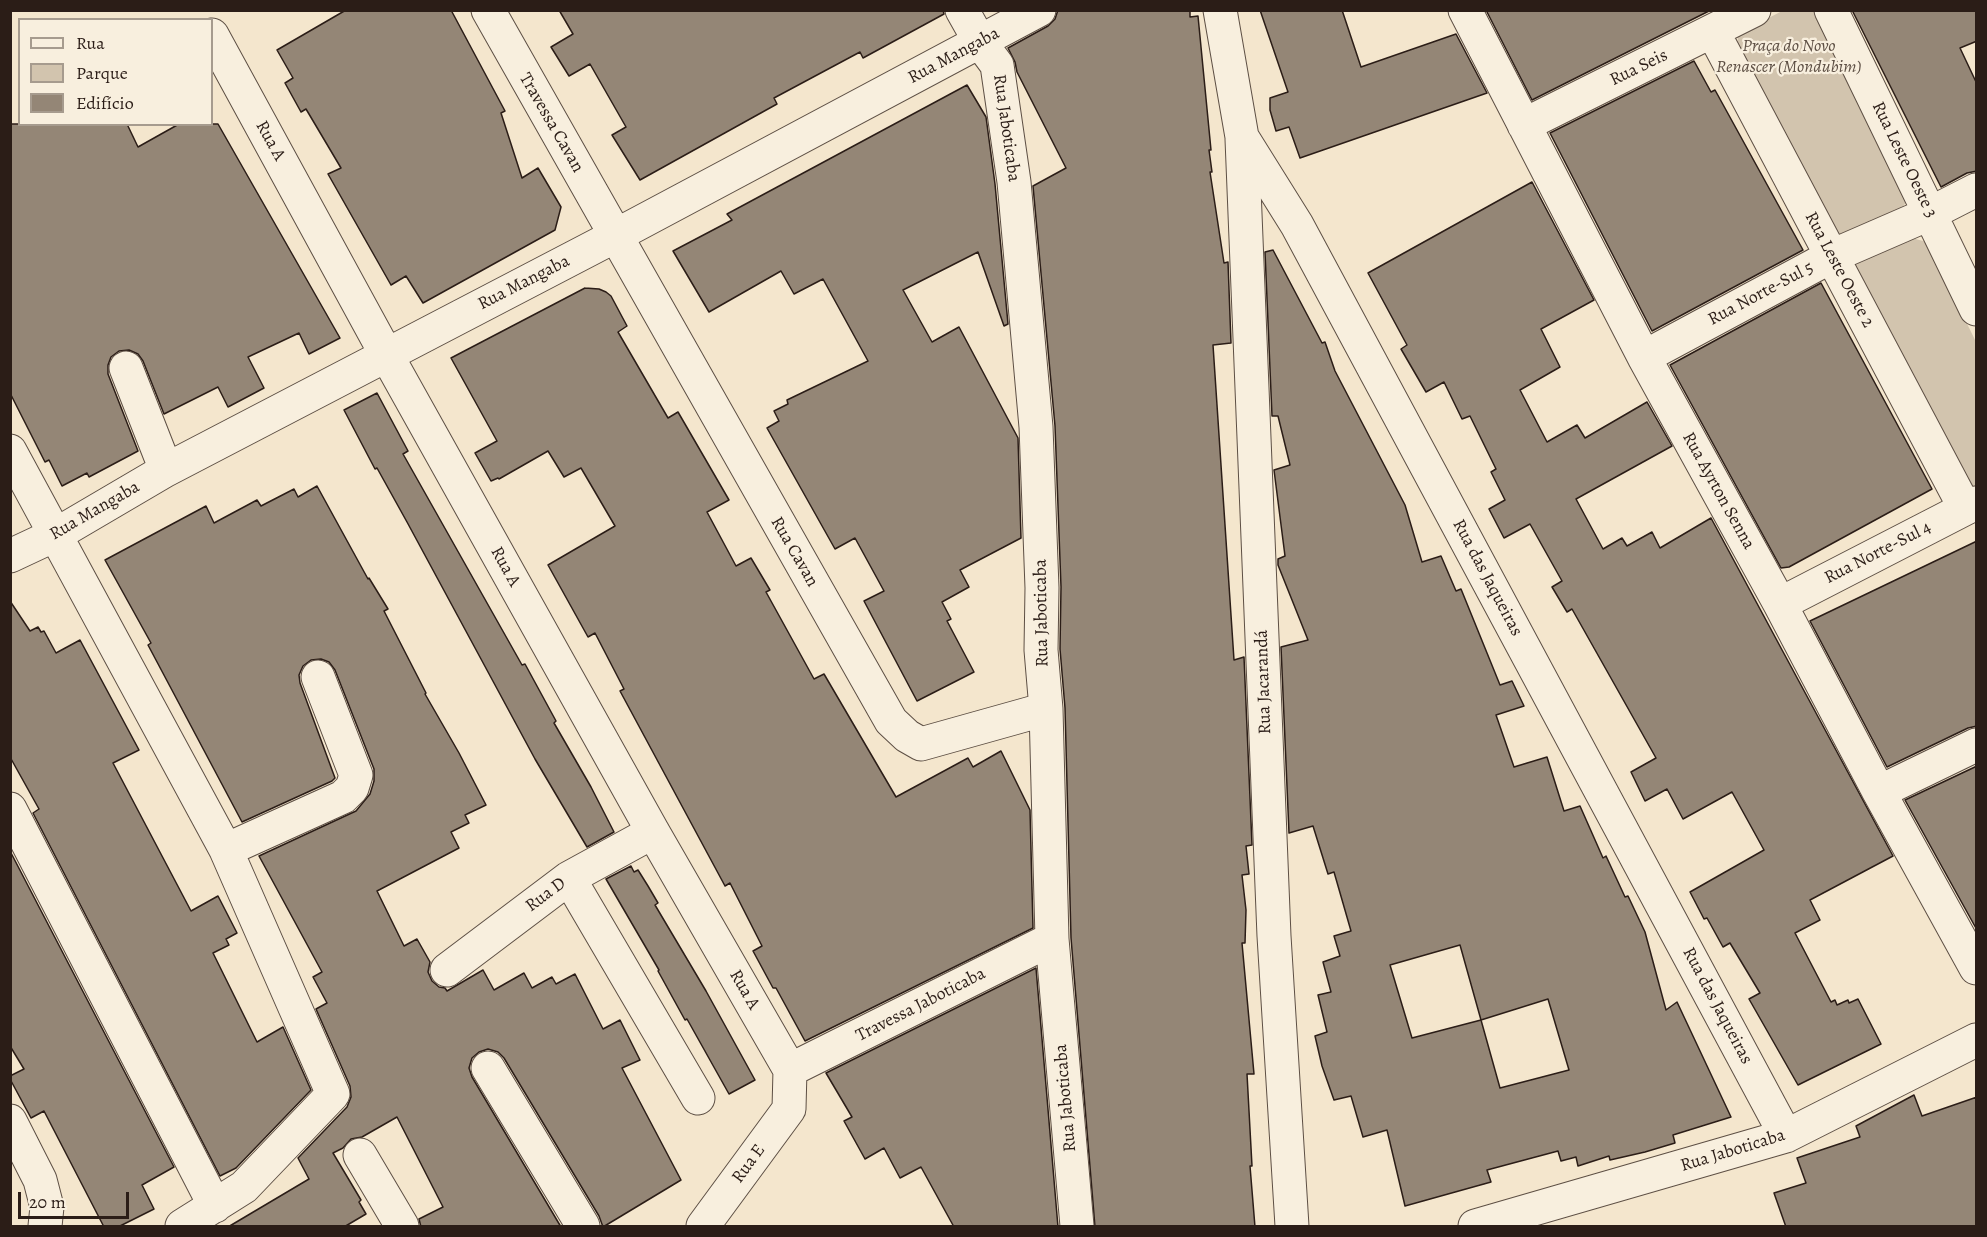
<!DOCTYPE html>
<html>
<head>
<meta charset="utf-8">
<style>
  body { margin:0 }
  #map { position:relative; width:1987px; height:1237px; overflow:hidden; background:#f4e6cd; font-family:Alegreya,serif }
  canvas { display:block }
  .frame { position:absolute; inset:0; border:12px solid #2b1d17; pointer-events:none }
  .legend { position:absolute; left:18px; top:18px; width:195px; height:108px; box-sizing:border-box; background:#f8efde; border:2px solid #a69b8e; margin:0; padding:8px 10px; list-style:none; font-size:18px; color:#2b1d17 }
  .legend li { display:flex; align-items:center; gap:12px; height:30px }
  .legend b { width:30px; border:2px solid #a69b8e }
  .scale { position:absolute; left:18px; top:1192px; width:111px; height:27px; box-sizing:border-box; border:3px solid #2b1d17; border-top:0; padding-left:8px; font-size:18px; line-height:21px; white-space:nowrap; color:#2b1d17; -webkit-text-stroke:4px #f8efde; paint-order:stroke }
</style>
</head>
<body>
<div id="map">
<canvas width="1987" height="1237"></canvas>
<div class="frame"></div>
<ul class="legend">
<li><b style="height:8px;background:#f8efde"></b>Rua</li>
<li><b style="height:16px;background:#d2c4ae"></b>Parque</li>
<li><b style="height:16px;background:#948676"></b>Edifício</li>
</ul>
<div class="scale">20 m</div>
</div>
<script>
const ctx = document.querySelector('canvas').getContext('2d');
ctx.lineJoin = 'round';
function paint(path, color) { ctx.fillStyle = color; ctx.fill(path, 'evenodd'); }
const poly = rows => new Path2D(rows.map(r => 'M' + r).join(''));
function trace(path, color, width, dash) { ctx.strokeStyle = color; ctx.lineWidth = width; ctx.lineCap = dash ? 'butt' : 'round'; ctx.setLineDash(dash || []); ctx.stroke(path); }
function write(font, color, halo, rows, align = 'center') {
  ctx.font = font + ' Alegreya,serif'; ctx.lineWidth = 4.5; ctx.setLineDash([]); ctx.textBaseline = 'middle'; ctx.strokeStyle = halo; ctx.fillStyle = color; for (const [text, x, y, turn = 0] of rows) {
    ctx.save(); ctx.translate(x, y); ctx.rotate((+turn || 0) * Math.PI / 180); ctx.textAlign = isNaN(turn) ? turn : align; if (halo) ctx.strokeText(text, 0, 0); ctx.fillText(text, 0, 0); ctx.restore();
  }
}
const green = poly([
  [1782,11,1815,11,1907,200,1896,219,1842,243,1737,51,1738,34],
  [1904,236,1927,242,1976,342,1976,488,1961,477,1854,275,1856,260]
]);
const building = poly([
  [346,10,451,10,505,111,501,113,522,178,538,168,561,207,555,230,423,303,406,276,391,285,328,174,341,168,306,109,301,112,285,83,293,78,277,50,346,10],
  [559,10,943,10,944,14,863,58,860,52,774,98,777,104,640,180,612,135,626,127,590,64,569,76,551,47,573,34,559,10],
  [1058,10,1190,10,1190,17,1198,16,1211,150,1209,150,1212,172,1210,172,1224,263,1228,262,1231,343,1213,345,1234,660,1244,657,1252,845,1246,846,1249,874,1242,875,1246,910,1245,943,1242,943,1254,1074,1247,1074,1252,1166,1250,1166,1255,1227,1095,1227,1071,938,1065,708,1060,649,1061,587,1055,426,1033,186,1066,168,1017,72,1015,62,1008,48,1048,26,1055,19,1058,10],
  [1260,10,1342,10,1361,67,1456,34,1487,93,1300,158,1289,127,1276,131,1270,110,1270,98,1288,92,1260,10],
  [1486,10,1711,10,1532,100,1486,10],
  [1852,10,1977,10,1977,41,1960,48,1977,84,1977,171,1967,173,1941,187,1852,10],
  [1694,61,1711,92,1715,90,1803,250,1652,331,1550,133,1694,61],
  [967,85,986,117,995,184,1008,324,1004,326,978,252,903,290,932,342,959,327,1018,438,1021,538,960,570,969,587,942,602,951,619,947,621,974,672,917,701,864,601,884,591,855,538,835,549,767,428,779,421,774,411,788,404,787,400,868,361,823,279,794,294,781,271,709,312,673,251,732,220,727,214,967,85],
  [10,124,127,124,138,147,179,124,218,124,340,338,309,354,299,333,248,357,264,388,228,407,218,387,164,414,143,361,138,354,129,350,119,351,111,357,108,365,108,374,138,451,89,477,87,473,62,486,49,460,45,462,10,393,10,124],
  [1532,182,1594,300,1541,329,1560,367,1520,390,1547,442,1577,425,1585,438,1647,402,1672,446,1576,499,1603,549,1622,538,1627,546,1652,532,1660,548,1711,518,1893,856,1810,900,1820,920,1795,933,1831,1002,1835,1000,1837,1005,1848,1000,1849,1003,1858,999,1881,1044,1798,1085,1749,999,1760,993,1730,943,1723,947,1707,918,1704,919,1690,892,1764,850,1732,792,1683,819,1667,789,1645,801,1631,772,1656,758,1572,609,1567,612,1552,587,1562,581,1530,524,1504,538,1489,509,1505,500,1491,472,1496,469,1470,416,1462,419,1444,382,1426,392,1401,349,1407,345,1368,273,1532,182],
  [1273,250,1322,343,1325,342,1335,371,1405,505,1422,562,1441,556,1456,591,1461,589,1500,685,1512,681,1524,706,1496,715,1514,767,1547,757,1564,811,1580,806,1603,858,1606,856,1625,897,1628,896,1645,932,1666,1010,1677,1002,1731,1117,1673,1135,1675,1143,1645,1152,1610,1160,1609,1156,1578,1166,1576,1157,1561,1161,1558,1151,1487,1170,1491,1182,1405,1206,1387,1130,1363,1137,1351,1096,1334,1100,1322,1066,1315,1036,1327,1032,1318,995,1331,992,1323,962,1340,956,1334,936,1351,931,1334,872,1328,874,1313,826,1289,833,1281,647,1308,640,1278,565,1278,559,1285,556,1274,470,1290,465,1278,416,1272,416,1265,252,1273,250],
  [1460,945,1481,1020,1412,1038,1390,965,1460,945],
  [1548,999,1569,1070,1500,1088,1481,1020,1548,999],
  [1821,283,1932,489,1789,567,1781,568,1670,365,1821,283],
  [585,288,599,289,606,292,611,296,627,326,618,332,668,418,678,412,729,500,707,512,736,566,751,558,770,590,766,592,814,679,824,674,896,797,968,758,973,767,1001,751,1030,810,1033,928,805,1041,776,988,773,988,753,951,762,946,730,883,725,886,620,691,624,689,595,633,588,637,548,565,615,526,581,468,564,477,548,451,499,479,498,478,491,481,475,453,497,441,451,358,585,288],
  [377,393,408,451,403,454,522,665,525,664,556,721,554,723,591,787,614,832,587,847,535,759,407,522,377,468,375,469,344,410,377,393],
  [317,486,368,579,369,578,388,609,384,611,426,693,425,694,459,753,486,805,465,815,469,823,451,832,459,848,377,891,404,946,417,939,430,962,428,972,432,981,439,987,445,988,447,991,483,970,494,990,524,973,532,988,552,977,556,984,575,974,603,1029,620,1020,640,1060,622,1068,681,1180,603,1227,599,1216,504,1058,498,1052,488,1049,479,1052,472,1058,469,1068,472,1077,561,1227,421,1227,419,1219,443,1207,397,1117,362,1137,351,1139,343,1148,333,1153,361,1200,359,1202,366,1214,344,1227,228,1227,309,1179,298,1158,347,1107,351,1097,350,1086,316,1009,327,1003,313,977,322,972,259,856,356,811,370,794,374,781,374,769,335,670,329,662,321,659,311,660,303,666,299,675,300,683,335,778,332,781,242,822,148,645,151,643,105,560,206,506,214,523,257,500,261,506,294,489,298,497,317,486],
  [1977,541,1977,726,1968,728,1887,767,1810,621,1977,541],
  [10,601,30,631,38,627,41,632,44,631,56,653,80,640,139,750,113,763,191,911,218,896,237,933,226,939,229,945,213,953,257,1042,283,1027,311,1090,236,1168,220,1176,33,813,39,809,10,757,10,601],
  [1977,766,1977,930,1905,800,1977,766],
  [10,851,174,1167,142,1185,154,1209,118,1227,104,1227,44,1111,31,1118,10,1079,10,1076,24,1069,10,1046,10,851],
  [631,866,634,872,638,870,648,886,658,903,655,905,706,991,755,1080,729,1094,687,1019,685,1020,658,971,659,970,606,879,631,866],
  [1036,968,1058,1227,954,1227,921,1167,900,1178,884,1148,865,1159,844,1121,852,1117,826,1073,1036,968],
  [1914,1095,1922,1116,1977,1097,1977,1227,1786,1227,1774,1193,1806,1183,1797,1158,1860,1137,1856,1126,1914,1095]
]);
const minor = poly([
  [488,10,891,721,907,736,921,744,1046,709],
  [962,10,980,42,997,65,1014,182,1036,427,1042,588,1041,650,1046,709,1052,939,1077,1226],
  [1220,10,1242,137,1297,225,1786,1136],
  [1465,10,1644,357,1780,604,1879,792,1976,968],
  [1831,10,1976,309],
  [1713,32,1965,508],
  [212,35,386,354,653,832,790,1070,789,1109,703,1226],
  [1524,125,1754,10],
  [1242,139,1274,936,1292,1226],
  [1644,357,1832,256,1931,213,1976,190],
  [126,368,166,470],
  [10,451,226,850,333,1094,244,1187,182,1226],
  [10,556,57,534,166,470,615,236,1039,10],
  [1780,604,1976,503],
  [1879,792,1976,745],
  [10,809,215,1206],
  [226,850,343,797,352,788,356,775,318,677],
  [569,878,698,1098],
  [447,970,569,878,653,832],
  [488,1068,583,1226],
  [790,1070,1052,939],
  [10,1121,40,1180,47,1207,45,1226],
  [360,1155,402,1226],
  [1475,1226,1786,1136,1976,1040]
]);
const parkNames = [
  ["Praça do Novo",1789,47],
  ["Renascer (Mondubim)",1789,68]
];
const streetNames = [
  ["Rua Mangaba",954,56,-28],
  ["Rua Seis",1639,68,-26],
  ["Travessa Cavan",551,123,60],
  ["Rua Jaboticaba",1006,128,82],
  ["Rua A",270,141,61],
  ["Rua Leste Oeste 3",1904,160,64],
  ["Rua Leste Oeste 2",1839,270,62],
  ["Rua Mangaba",524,283,-27],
  ["Rua Norte-Sul 5",1761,294,-28],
  ["Rua Ayrton Senna",1718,491,61],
  ["Rua Mangaba",95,511,-30],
  ["Rua Cavan",794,552,60],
  ["Rua Norte-Sul 4",1878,553,-27],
  ["Rua A",505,567,61],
  ["Rua das Jaqueiras",1487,578,62],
  ["Rua Jaboticaba",1042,613,-91],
  ["Rua Jacarandá",1264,682,-92],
  ["Rua D",546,895,-37],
  ["Rua A",744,990,60],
  ["Travessa Jaboticaba",921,1005,-27],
  ["Rua das Jaqueiras",1717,1006,62],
  ["Rua Jaboticaba",1066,1098,-95],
  ["Rua Jaboticaba",1733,1151,-17],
  ["Rua E",749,1164,-54]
];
paint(green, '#d2c4ae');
paint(building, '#948676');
trace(building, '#2b1d17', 1.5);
trace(minor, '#5d4f44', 35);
trace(minor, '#f8efde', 33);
write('italic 18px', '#5d4f44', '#f8efde', parkNames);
write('18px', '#2b1d17', '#f8efde', streetNames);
</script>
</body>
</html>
